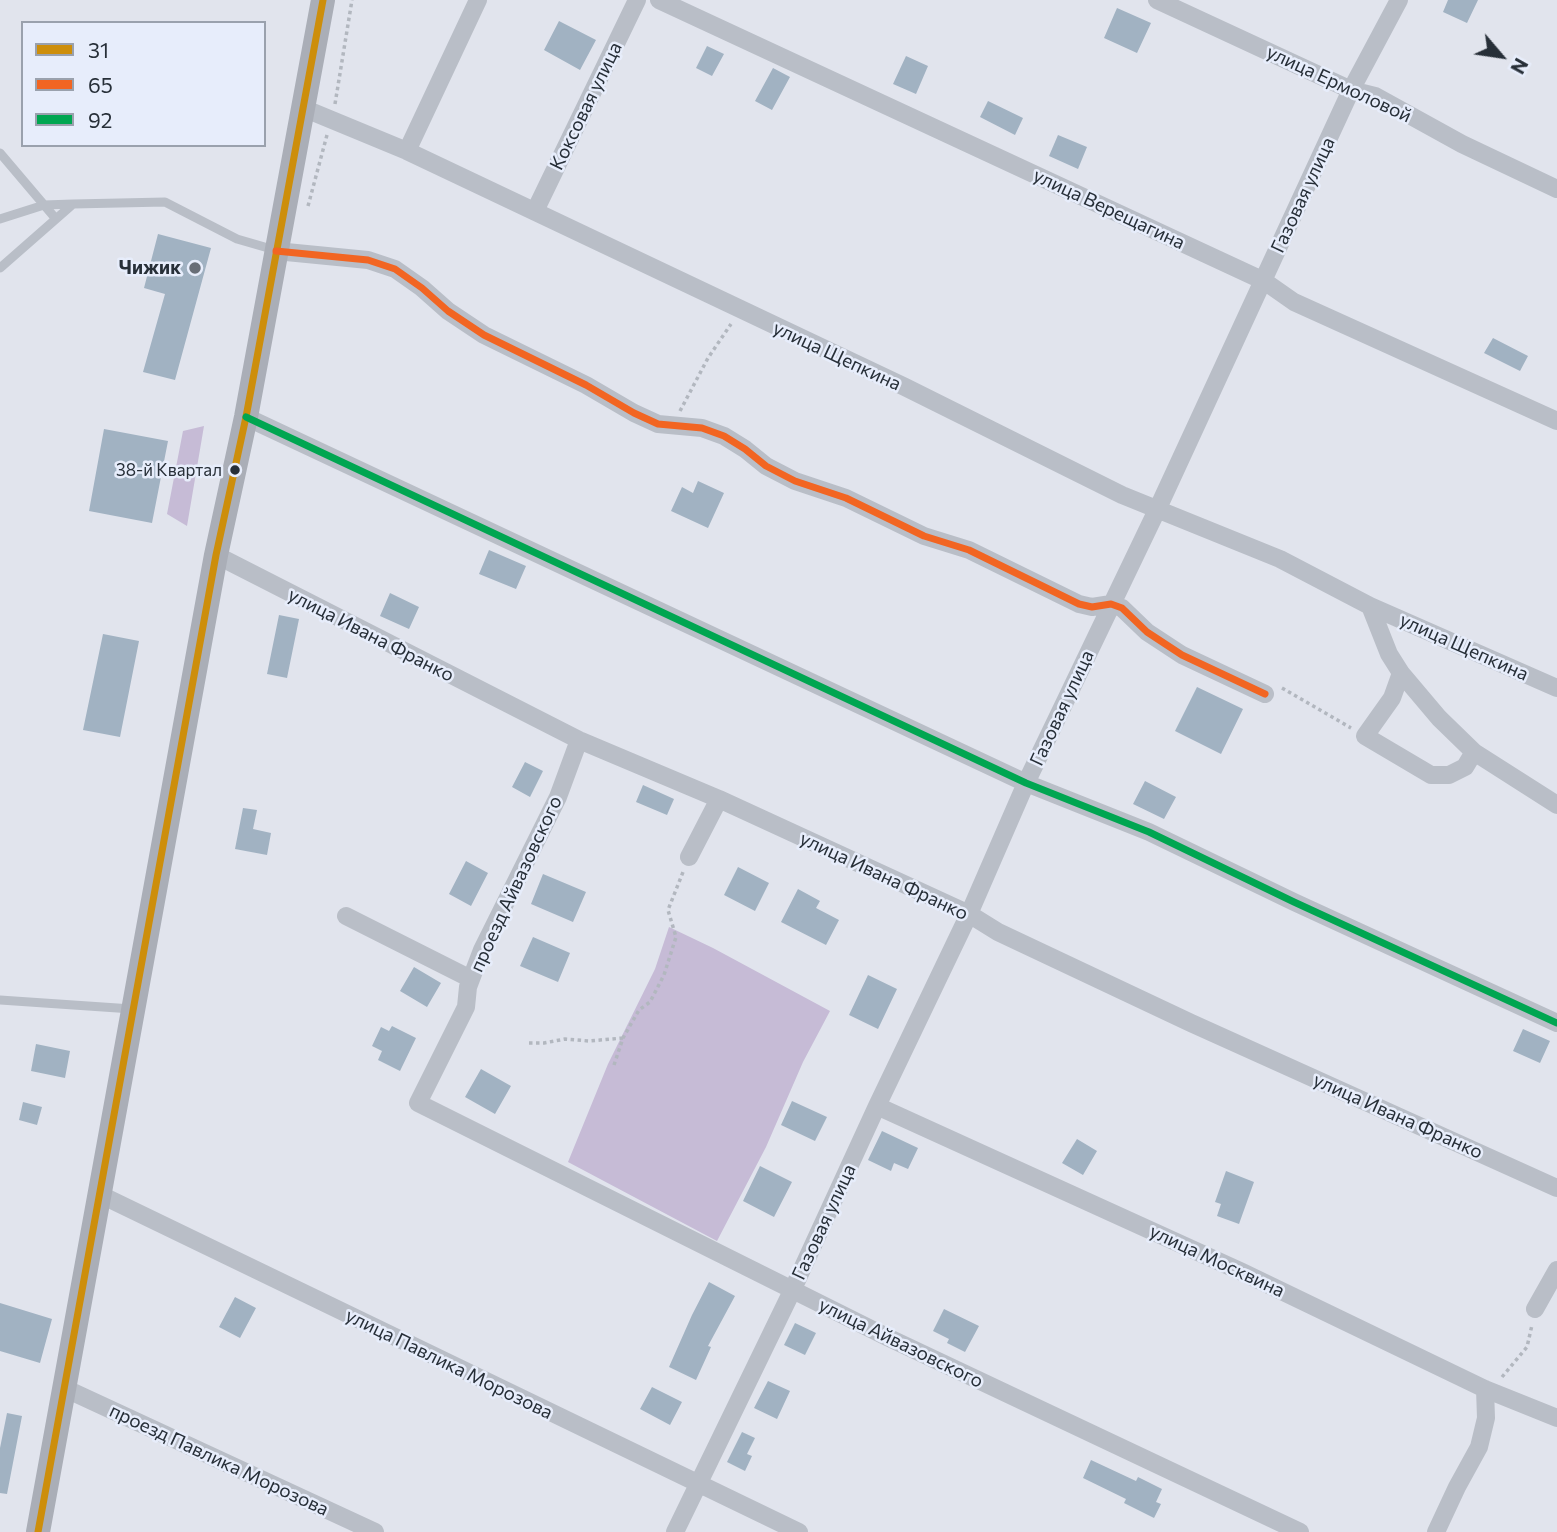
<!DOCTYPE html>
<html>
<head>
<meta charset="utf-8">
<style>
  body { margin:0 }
  #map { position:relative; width:1557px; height:1532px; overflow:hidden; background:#e1e4ed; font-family:Commissioner,sans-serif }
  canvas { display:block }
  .legend { position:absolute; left:21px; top:21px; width:245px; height:126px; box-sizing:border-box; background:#e7edfb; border:2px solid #9aa1ad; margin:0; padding:9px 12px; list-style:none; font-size:21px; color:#272f38 }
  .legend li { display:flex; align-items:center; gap:14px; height:35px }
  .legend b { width:35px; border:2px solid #9aa1ad }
  .north { position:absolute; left:1466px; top:21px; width:70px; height:70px; -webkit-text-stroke:5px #e7edfb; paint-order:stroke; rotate:119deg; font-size:19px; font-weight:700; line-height:28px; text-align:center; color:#272f38 }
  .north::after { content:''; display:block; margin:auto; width:24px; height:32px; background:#272f38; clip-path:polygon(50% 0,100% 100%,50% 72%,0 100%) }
</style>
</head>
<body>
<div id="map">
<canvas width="1557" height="1532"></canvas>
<ul class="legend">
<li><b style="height:9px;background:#cd8e0b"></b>31</li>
<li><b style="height:9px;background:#f26522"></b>65</li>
<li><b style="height:9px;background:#00a651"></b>92</li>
</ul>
<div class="north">N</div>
</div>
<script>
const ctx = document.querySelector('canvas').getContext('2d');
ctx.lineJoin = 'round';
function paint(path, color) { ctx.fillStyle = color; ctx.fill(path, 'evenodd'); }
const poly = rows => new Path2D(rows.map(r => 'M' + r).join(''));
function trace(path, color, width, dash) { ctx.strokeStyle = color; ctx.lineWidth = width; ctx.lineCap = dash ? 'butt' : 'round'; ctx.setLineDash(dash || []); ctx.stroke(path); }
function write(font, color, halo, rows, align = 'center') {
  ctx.font = font + ' Commissioner,sans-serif'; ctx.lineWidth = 5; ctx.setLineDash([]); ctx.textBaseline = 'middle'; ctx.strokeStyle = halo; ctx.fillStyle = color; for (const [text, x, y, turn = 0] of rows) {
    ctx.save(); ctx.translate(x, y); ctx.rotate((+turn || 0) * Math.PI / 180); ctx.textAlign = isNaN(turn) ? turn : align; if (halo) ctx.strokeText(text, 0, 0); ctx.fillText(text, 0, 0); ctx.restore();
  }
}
const green = poly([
  [204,426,187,526,167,514,183,431],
  [669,927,713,948,830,1011,803,1062,766,1147,717,1241,568,1162,608,1064,655,969]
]);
const building = poly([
  [1448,0,1478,0,1467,23,1443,12],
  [1117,8,1151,23,1137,53,1104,38],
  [559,21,596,40,580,70,544,50],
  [707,46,724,54,712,76,696,68],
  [906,56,928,66,916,94,893,84],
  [773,68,790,77,772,110,755,101],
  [988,101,1023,118,1015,135,980,117],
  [1058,135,1087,147,1078,169,1049,156],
  [158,234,211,248,175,380,143,372,165,294,144,288],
  [1493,338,1528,356,1520,371,1484,353],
  [104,429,168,441,152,523,89,511],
  [698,481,724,493,708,528,671,511,682,487,693,493],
  [489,550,526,566,516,589,479,574],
  [390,593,419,607,409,629,380,616],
  [279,615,299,619,287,678,267,674],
  [103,634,139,641,120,737,83,730],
  [1197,687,1243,709,1221,754,1175,731],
  [525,762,543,771,530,797,512,787],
  [1145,781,1176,797,1164,819,1133,804],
  [643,785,674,799,667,815,636,802],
  [243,808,257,810,253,829,271,833,267,855,235,849],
  [466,861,488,873,471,906,449,894],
  [738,867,769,883,755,911,724,895],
  [543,874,586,892,573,922,531,904],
  [798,889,820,901,816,908,839,920,826,945,781,922],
  [533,937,570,953,558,982,520,966],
  [414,967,441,983,427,1007,400,991],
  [868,975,897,989,878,1029,849,1015],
  [392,1026,416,1038,400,1071,378,1060,382,1051,372,1046,381,1027,389,1031],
  [1523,1029,1550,1041,1540,1063,1513,1051],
  [36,1044,70,1051,65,1078,31,1071],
  [481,1069,511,1086,495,1114,465,1097],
  [792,1101,827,1117,815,1141,781,1125],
  [23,1102,42,1107,37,1125,19,1120],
  [882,1131,918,1148,908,1169,894,1163,891,1171,868,1160],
  [1077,1139,1097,1151,1083,1175,1062,1163],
  [760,1166,792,1182,774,1217,743,1201],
  [1226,1171,1254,1182,1239,1224,1217,1216,1221,1204,1215,1202],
  [709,1282,735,1296,708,1346,711,1347,696,1380,669,1367,692,1315],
  [235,1297,256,1308,240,1338,219,1327],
  [0,1303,52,1319,40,1363,0,1351],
  [944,1309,979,1326,965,1352,947,1343,949,1339,933,1331],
  [795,1323,816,1333,805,1355,784,1345],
  [768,1381,790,1391,777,1419,754,1408],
  [652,1387,682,1402,670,1425,640,1409],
  [7,1413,22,1416,7,1494,0,1493,0,1448],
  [742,1432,755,1438,747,1454,752,1456,745,1471,727,1462],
  [1091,1460,1136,1481,1138,1477,1162,1489,1156,1502,1161,1504,1154,1518,1124,1503,1126,1499,1083,1478]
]);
const path = poly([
  [335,104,352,0],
  [308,206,327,135],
  [680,411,708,358,731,324],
  [1282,688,1351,728],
  [529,1043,544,1043,565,1039,589,1041,623,1038],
  [614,1065,623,1038,639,1010,650,1002,664,975,676,937,668,910,683,872],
  [1502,1377,1527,1347,1532,1325]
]);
const service = poly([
  [0,153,56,219],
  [0,219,44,205,73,204],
  [0,268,73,204,165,202,237,239,275,250],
  [0,1000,132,1009]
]);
const minor = poly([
  [659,0,1264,281,1294,302,1557,421],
  [1157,0,1351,90,1375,96,1462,144,1557,189],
  [303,108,407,151,905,387,1122,495,1280,559,1370,606,1557,688],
  [407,151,478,0],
  [535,211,637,0],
  [276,251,368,260,395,269,422,288,448,311,484,335,586,385,634,413,658,424,702,428,724,436,745,449,766,466,795,481,846,498,924,536,969,550,1079,604,1092,607,1111,604,1122,608,1147,632,1182,655,1265,694],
  [246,417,1026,783,1149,832,1294,902,1557,1023],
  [216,555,579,740,719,799,969,914,998,932,1191,1023,1557,1188],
  [1370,606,1389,654,1401,673,1439,718,1474,752,1557,805],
  [1401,673,1392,698,1365,736,1431,775,1449,775,1465,767,1474,752],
  [579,740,558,797,482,950,468,987,466,1007,418,1103,887,1337,1300,1532],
  [689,857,719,799],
  [346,916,471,979],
  [877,1106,1242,1272,1485,1389,1557,1418],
  [101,1195,799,1532],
  [1535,1309,1557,1270],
  [64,1388,375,1532],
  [675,1532,792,1291,877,1106,969,914,1026,783,1158,508,1351,90,1399,0],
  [1436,1532,1457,1487,1479,1447,1486,1418,1485,1389]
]);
const secondary = poly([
  [38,1532,216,555,246,417,323,0]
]);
const bus1 = poly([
  [38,1532,216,555,246,417,323,0]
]);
const bus2 = poly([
  [276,251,368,260,395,269,422,288,448,311,484,335,586,385,634,413,658,424,702,428,724,436,745,449,766,466,795,481,846,498,924,536,969,550,1079,604,1092,607,1111,604,1122,608,1147,632,1182,655,1265,694]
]);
const bus3 = poly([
  [246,417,1026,783,1149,832,1294,902,1557,1023]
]);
const markers = [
  [195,268,7,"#686e77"],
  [235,470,6,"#272f38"]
];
const busNames = [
  ["38-й Квартал",222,470]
];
const streetNames = [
  ["улица Ермоловой",1339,84,25],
  ["Коксовая улица",586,106,-64],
  ["Газовая улица",1303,195,-65],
  ["улица Верещагина",1109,209,25],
  ["улица Щепкина",837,356,25],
  ["улица Ивана Франко",371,635,27],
  ["улица Щепкина",1464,647,24],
  ["Газовая улица",1062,708,-65],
  ["улица Ивана Франко",884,876,25],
  ["проезд Айвазовского",516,884,-65],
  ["улица Ивана Франко",1398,1116,24],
  ["Газовая улица",824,1222,-65],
  ["улица Москвина",1217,1261,25],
  ["улица Айвазовского",901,1343,26],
  ["улица Павлика Морозова",449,1364,26],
  ["проезд Павлика Морозова",219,1460,25]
];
const poiNames = [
  ["Чижик",181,268]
];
paint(green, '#c6bbd6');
paint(building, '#a1b2c2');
trace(path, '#b2b7bf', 3.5, [3.5, 3.5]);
trace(service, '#b9bec7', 9);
trace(minor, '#b9bec7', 18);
trace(secondary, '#aaaeb7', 24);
trace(bus1, '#cd8e0b', 7);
trace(bus2, '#f26522', 7);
trace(bus3, '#00a651', 7);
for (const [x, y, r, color] of markers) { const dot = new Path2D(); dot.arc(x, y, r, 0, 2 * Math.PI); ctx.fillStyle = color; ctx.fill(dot); trace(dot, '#e7edfb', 2.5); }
write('17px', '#272f38', '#e7edfb', busNames, 'right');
write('19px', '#272f38', '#e7edfb', streetNames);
write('bold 19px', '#272f38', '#e7edfb', poiNames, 'right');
</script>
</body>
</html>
